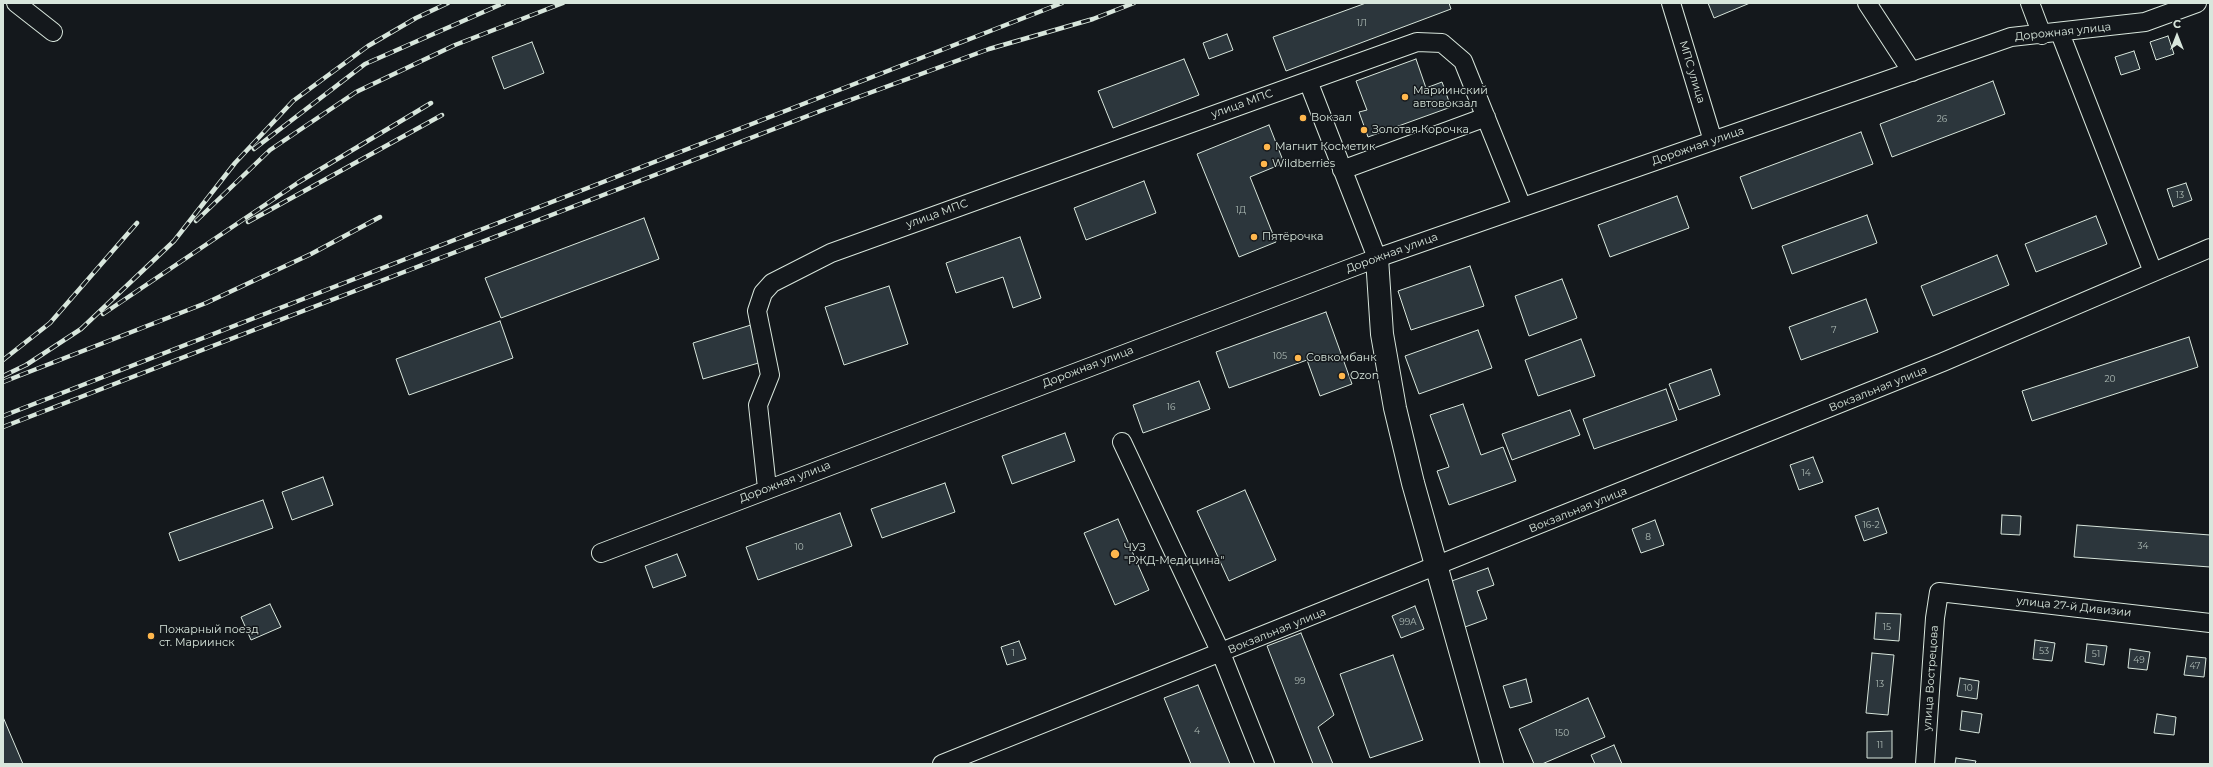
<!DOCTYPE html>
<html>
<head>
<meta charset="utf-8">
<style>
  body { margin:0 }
  #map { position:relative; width:2213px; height:767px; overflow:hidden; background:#14181c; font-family:Montserrat,sans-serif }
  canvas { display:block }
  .frame { position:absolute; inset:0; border:4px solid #d8e6dc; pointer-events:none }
  .north { position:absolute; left:2157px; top:16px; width:40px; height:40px; -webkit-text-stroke:3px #14181c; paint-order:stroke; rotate:0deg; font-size:11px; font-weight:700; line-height:16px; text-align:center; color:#d8e6dc }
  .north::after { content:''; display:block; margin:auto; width:14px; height:18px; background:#d8e6dc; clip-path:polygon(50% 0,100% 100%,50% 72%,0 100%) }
</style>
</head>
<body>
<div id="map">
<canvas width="2213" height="767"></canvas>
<div class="frame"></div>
<div class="north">С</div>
</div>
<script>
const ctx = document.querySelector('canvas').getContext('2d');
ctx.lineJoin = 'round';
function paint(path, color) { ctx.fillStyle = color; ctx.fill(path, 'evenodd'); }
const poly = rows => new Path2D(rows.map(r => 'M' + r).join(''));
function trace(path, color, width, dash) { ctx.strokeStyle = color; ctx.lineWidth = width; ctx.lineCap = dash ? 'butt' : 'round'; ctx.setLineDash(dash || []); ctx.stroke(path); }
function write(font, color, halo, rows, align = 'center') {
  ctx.font = font + ' Montserrat,sans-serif'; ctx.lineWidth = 3; ctx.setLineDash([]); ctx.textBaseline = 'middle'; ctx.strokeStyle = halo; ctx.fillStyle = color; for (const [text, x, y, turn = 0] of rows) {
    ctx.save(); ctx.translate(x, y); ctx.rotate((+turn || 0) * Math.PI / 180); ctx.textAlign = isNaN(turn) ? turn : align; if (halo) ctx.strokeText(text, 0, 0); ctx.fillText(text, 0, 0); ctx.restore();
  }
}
const building = poly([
  [1366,3,1449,3,1451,9,1286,71,1273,37,1366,3],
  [1708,3,1750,3,1714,18,1708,3],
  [1227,34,1233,50,1209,59,1203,43,1227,34],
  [2168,36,2174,54,2156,60,2150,42,2168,36],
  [532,42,544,73,504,89,492,57,532,42],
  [2134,51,2140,69,2121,75,2115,57,2134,51],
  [1184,59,1199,95,1113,128,1098,91,1184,59],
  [1416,59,1426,88,1442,82,1451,107,1368,137,1359,112,1367,110,1356,81,1416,59],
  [1993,81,2005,114,1892,157,1880,124,1993,81],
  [1269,125,1284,163,1250,177,1276,242,1239,257,1197,154,1269,125],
  [1861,132,1873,164,1752,209,1740,177,1861,132],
  [1144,181,1156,213,1086,240,1074,208,1144,181],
  [2186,183,2192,200,2173,207,2167,189,2186,183],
  [1677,196,1689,228,1610,257,1598,225,1677,196],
  [1867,215,1877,243,1792,274,1782,246,1867,215],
  [2096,216,2107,244,2036,272,2025,244,2096,216],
  [644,218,659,259,501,318,485,278,644,218],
  [1020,237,1041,298,1013,308,1003,277,956,293,946,263,1020,237],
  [1997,255,2009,285,1933,316,1921,286,1997,255],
  [1470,266,1484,306,1411,330,1398,291,1470,266],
  [1562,279,1577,318,1529,336,1515,296,1562,279],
  [889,286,908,344,844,365,825,307,889,286],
  [1866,299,1878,332,1801,360,1789,327,1866,299],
  [1326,312,1352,384,1320,396,1307,360,1229,388,1216,352,1326,312],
  [500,321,513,358,409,395,396,359,500,321],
  [751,325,762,362,703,379,693,343,751,325],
  [1478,330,1492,368,1419,394,1405,356,1478,330],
  [2189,337,2198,367,2032,421,2022,391,2189,337],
  [1581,339,1595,376,1538,396,1525,360,1581,339],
  [1711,369,1720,395,1679,410,1669,384,1711,369],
  [1199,381,1210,409,1143,433,1133,405,1199,381],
  [1666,389,1677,420,1594,449,1583,419,1666,389],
  [1463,404,1481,455,1503,447,1516,481,1449,505,1437,471,1449,467,1430,415,1463,404],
  [1570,410,1580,435,1512,460,1502,434,1570,410],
  [1065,433,1075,461,1012,484,1002,456,1065,433],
  [1813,457,1823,482,1799,490,1790,465,1813,457],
  [323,477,333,505,292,520,282,492,323,477],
  [945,483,955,512,882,538,871,509,945,483],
  [1245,490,1276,560,1229,581,1197,511,1245,490],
  [263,500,273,528,179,561,169,533,263,500],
  [1878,508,1887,533,1864,541,1855,516,1878,508],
  [840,513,852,546,758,580,746,547,840,513],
  [2002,515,2021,516,2020,535,2001,534,2002,515],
  [1118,519,1149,590,1115,605,1084,533,1118,519],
  [1655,520,1664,545,1641,553,1632,529,1655,520],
  [2077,525,2210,535,2210,567,2074,557,2077,525],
  [677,554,686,576,653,588,645,566,677,554],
  [1488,568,1494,585,1477,591,1487,619,1465,627,1449,582,1488,568],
  [270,604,281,627,251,640,241,617,270,604],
  [1415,606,1424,629,1401,638,1392,616,1415,606],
  [1876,613,1901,614,1899,641,1874,639,1876,613],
  [1301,633,1334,715,1318,727,1333,764,1313,764,1267,646,1301,633],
  [2035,640,2055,643,2052,661,2033,659,2035,640],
  [1019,641,1026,659,1007,665,1001,647,1019,641],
  [2087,644,2107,646,2104,665,2085,662,2087,644],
  [2130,649,2150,652,2147,670,2128,668,2130,649],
  [1872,653,1894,655,1888,715,1866,713,1872,653],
  [1393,655,1423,740,1370,758,1340,674,1393,655],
  [2187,656,2206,658,2204,677,2184,675,2187,656],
  [1960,678,1979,681,1977,699,1957,696,1960,678],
  [1526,679,1532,702,1510,708,1503,686,1526,679],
  [1198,685,1230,764,1191,764,1164,698,1198,685],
  [1588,698,1605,737,1542,764,1534,764,1519,729,1588,698],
  [1962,711,1982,714,1979,733,1960,730,1962,711],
  [2157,714,2176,717,2174,735,2154,733,2157,714],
  [3,717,23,764,3,764,3,717],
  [1892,731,1892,758,1867,758,1867,732,1892,731],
  [1614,745,1622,764,1595,764,1591,755,1614,745],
  [1956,758,1976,761,1975,764,1955,764,1956,758]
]);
const minor = poly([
  [16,3,53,32],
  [1671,3,1713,141],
  [1867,3,1912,72],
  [2030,3,2042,35],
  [2060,33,2153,272],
  [1342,170,1486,117],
  [1377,258,1308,81,1417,42,1442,43,1463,61,1522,207],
  [1122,442,1221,653,1265,764],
  [767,488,758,405,770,375,757,311,763,293,772,283,831,253,1308,81],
  [601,553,1377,258,2011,37,2145,22,2197,3],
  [942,764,1943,362,2210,248],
  [1925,764,1935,618,1939,592,2210,623]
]);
const major = poly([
  [1377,258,1382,334,1395,408,1413,483,1492,764]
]);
const rail = poly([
  [254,149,365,64,504,3],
  [196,221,270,150,356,92,455,45,563,3],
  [248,222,442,115],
  [103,314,299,182,431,103],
  [3,360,50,323,137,223],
  [3,376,26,365,81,329,174,241,235,163,293,101,368,46,416,18,448,3],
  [3,382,206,303,311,254,380,217],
  [3,416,1062,3],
  [3,427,823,110,989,49,1093,19,1134,3]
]);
const markers = [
  [1405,97,4,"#ffb74d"],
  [1303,118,4,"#ffb74d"],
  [1364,130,4,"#ffb74d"],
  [1267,147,4,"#ffb74d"],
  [1264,164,4,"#ffb74d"],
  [1254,237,4,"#ffb74d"],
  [1298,358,4,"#ffb74d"],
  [1342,376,4,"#ffb74d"],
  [1115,554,5,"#ffb74d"],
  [151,636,4,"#ffb74d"]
];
const numberNames = [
  ["1Л",1362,23],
  ["26",1942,119],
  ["13",2180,195],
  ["1Д",1241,210],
  ["7",1834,330],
  ["105",1280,356],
  ["20",2110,379],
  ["16",1171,407],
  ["14",1806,473],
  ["16-2",1871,525],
  ["8",1648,537],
  ["34",2143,546],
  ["10",799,547],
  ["99А",1408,622],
  ["15",1887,627],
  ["53",2044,651],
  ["1",1013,653],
  ["51",2096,654],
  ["49",2139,660],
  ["47",2195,666],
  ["99",1300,681],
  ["13",1880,684],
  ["10",1968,688],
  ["4",1197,731],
  ["150",1562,733],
  ["11",1880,745]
];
const streetNames = [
  ["Дорожная улица",2063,32,-6],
  ["МПС улица",1692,72,73],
  ["улица МПС",1242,104,-20],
  ["Дорожная улица",1698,146,-19],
  ["улица МПС",937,214,-20],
  ["Дорожная улица",1392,253,-20],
  ["Дорожная улица",1088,367,-21],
  ["Вокзальная улица",1878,389,-22],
  ["Дорожная улица",785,482,-21],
  ["Вокзальная улица",1578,510,-22],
  ["улица 27-й Дивизии",2074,607,6],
  ["Вокзальная улица",1277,631,-22],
  ["улица Вострецова",1931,678,-86]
];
const poiNames = [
  ["Мариинский",1413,91],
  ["автовокзал",1413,104],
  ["Вокзал",1311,118],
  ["Золотая Корочка",1372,130],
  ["Магнит Косметик",1275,147],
  ["Wildberries",1272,164],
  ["Пятёрочка",1262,237],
  ["Совкомбанк",1306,358],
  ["Ozon",1350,376],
  ["ЧУЗ",1124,548],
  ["\"РЖД-Медицина\"",1124,561],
  ["Пожарный поезд",159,630],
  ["ст. Мариинск",159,643]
];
paint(building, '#2c363c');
trace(building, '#d8e6dc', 1);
trace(minor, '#d8e6dc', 20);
trace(major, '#d8e6dc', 24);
trace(minor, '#14181c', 18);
trace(major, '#14181c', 22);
trace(rail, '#d8e6dc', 4.5);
trace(rail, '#14181c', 3, [9]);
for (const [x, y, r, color] of markers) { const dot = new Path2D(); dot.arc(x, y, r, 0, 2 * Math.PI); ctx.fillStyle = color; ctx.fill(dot); trace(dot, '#14181c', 1.5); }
write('9px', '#adbab4', null, numberNames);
write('11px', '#d8e6dc', '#14181c', streetNames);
write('11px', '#d8e6dc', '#14181c', poiNames, 'left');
</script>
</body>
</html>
